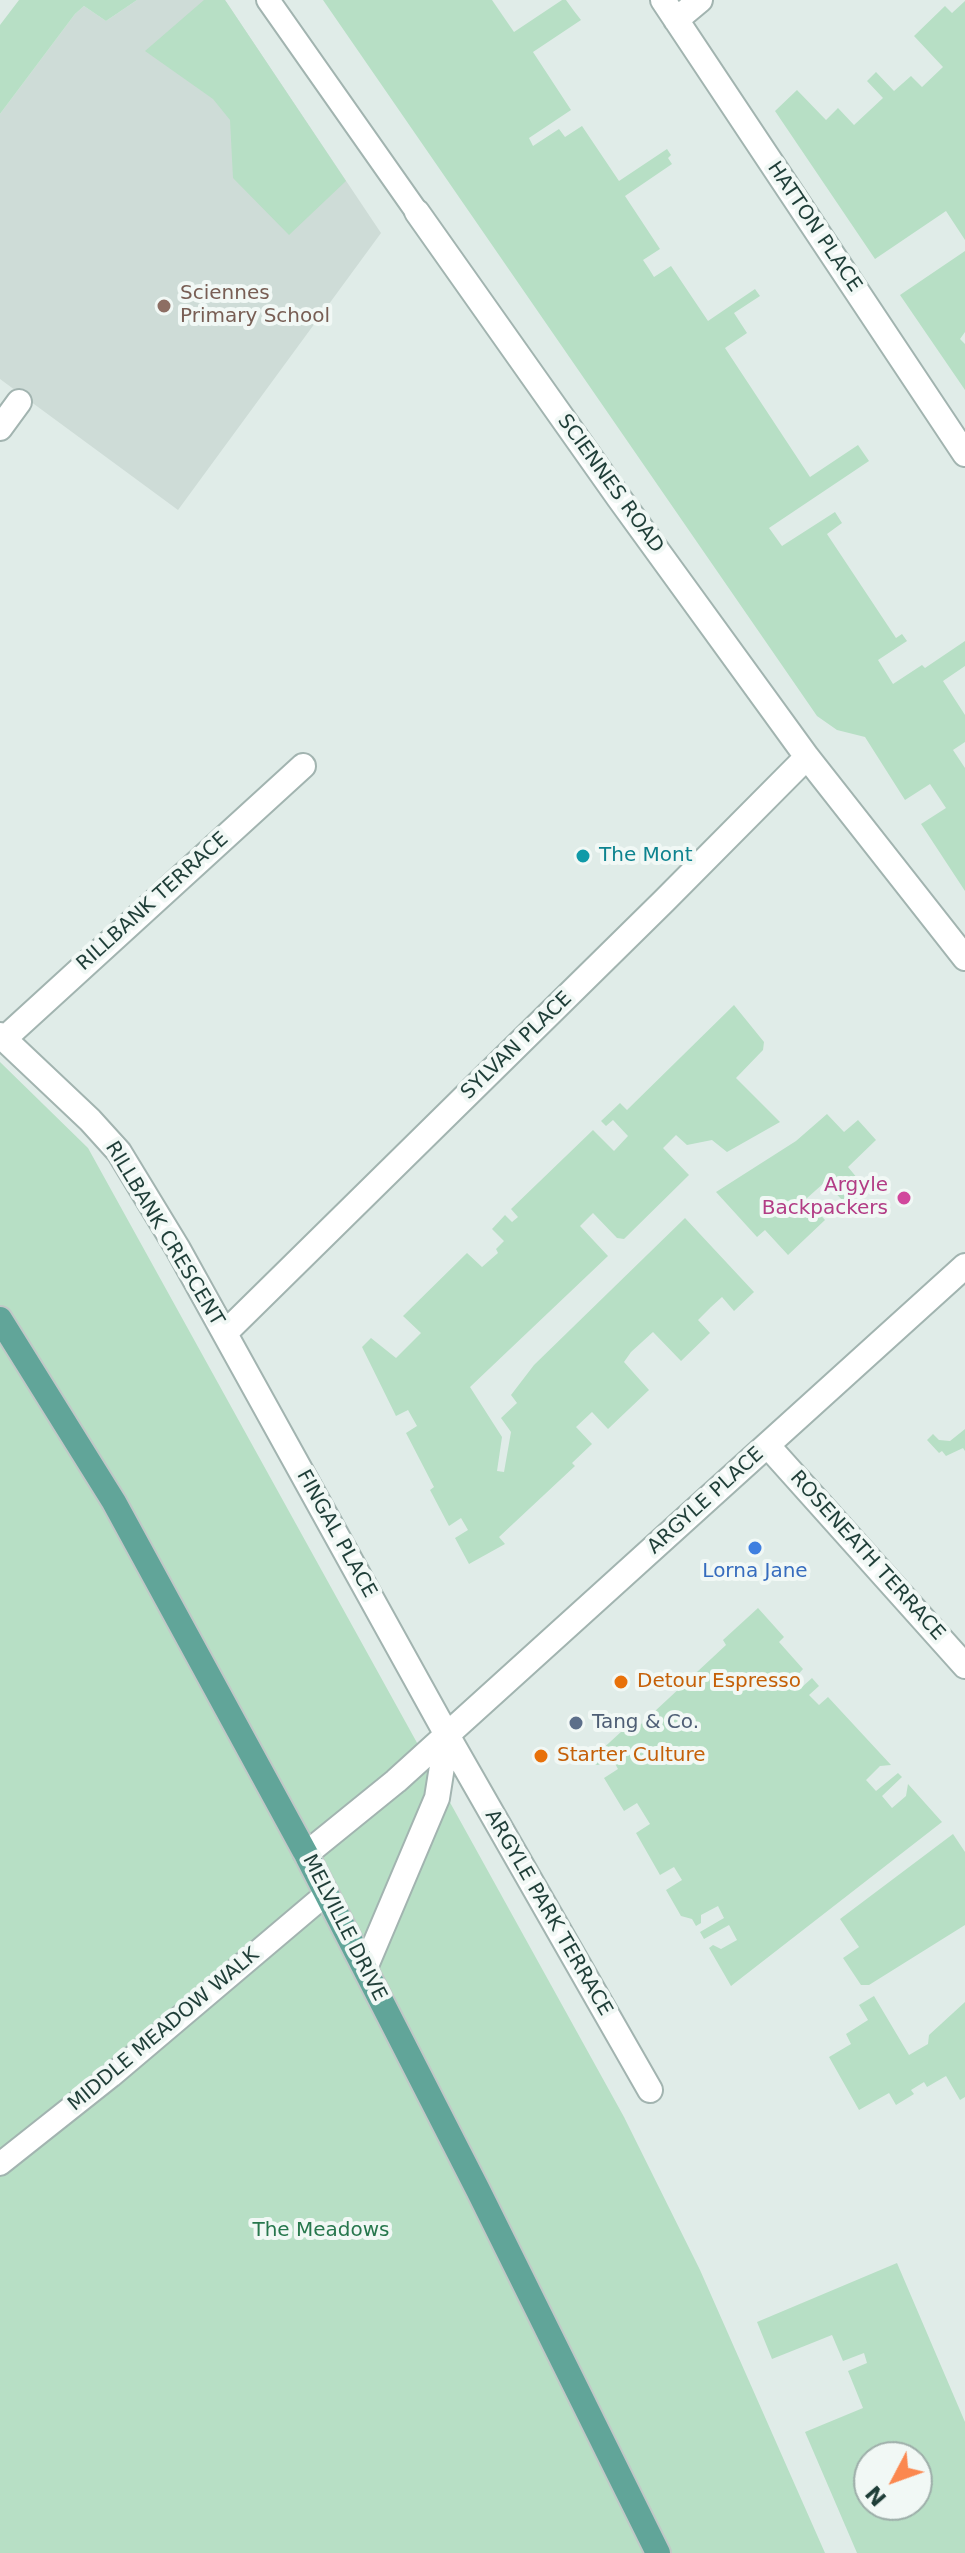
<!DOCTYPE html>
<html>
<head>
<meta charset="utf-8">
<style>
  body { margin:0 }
  #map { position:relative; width:965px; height:2553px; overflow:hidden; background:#e0ece8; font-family:"DejaVu Sans",sans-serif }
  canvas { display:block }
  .north { position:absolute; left:853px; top:2441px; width:80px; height:80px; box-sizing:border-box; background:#f1f8f5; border:2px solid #9daea9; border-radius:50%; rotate:229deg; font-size:22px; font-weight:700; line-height:32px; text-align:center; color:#1f3e38 }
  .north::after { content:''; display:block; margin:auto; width:28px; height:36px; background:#fb884f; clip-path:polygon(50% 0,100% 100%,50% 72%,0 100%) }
</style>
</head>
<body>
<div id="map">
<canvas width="965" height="2553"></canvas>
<div class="north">N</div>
</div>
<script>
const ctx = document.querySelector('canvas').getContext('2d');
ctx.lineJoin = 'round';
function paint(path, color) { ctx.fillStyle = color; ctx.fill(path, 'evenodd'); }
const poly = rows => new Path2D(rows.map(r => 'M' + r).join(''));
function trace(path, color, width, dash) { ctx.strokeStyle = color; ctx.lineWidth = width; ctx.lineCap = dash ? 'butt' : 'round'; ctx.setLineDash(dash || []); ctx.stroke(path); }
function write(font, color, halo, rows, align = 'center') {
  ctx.font = font + ' "DejaVu Sans",sans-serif'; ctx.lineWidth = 8; ctx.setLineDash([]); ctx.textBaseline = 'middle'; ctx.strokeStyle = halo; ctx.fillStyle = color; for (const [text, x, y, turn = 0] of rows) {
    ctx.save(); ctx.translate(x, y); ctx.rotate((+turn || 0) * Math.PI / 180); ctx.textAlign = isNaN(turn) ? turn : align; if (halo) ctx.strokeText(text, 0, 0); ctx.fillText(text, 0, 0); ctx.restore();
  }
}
const built = poly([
  [137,0,225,0,381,233,178,510,0,379,0,114,75,14,84,6,106,21]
]);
const green = poly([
  [19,0,137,0,106,21,84,6,75,14,0,114,0,25],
  [204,0,225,0,346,181,289,235,233,178,230,120,213,99,145,51],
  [323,0,492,0,514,32,562,0,566,0,574,11,581,20,533,52,571,110,529,138,533,146,559,129,565,137,582,126,619,181,667,149,671,155,668,158,672,164,625,196,660,249,643,260,649,269,654,277,671,266,708,321,755,289,760,296,734,313,747,333,725,348,810,477,858,445,869,461,769,528,782,546,835,512,842,523,827,534,896,638,902,634,907,641,878,660,893,684,922,665,925,668,965,641,965,666,943,681,965,715,965,742,953,750,965,768,965,891,921,824,946,808,930,784,905,800,865,737,837,730,817,716],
  [965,1,965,240,946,211,875,259,775,111,797,90,826,120,838,108,854,125,883,98,867,81,876,72,894,91,911,76,922,87,943,67,914,36,945,6,952,13],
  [965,251,965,332,960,339,965,344,965,390,900,295],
  [734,1005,764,1042,763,1050,736,1078,780,1122,727,1152,712,1140,687,1145,676,1135,663,1148,689,1175,624,1239,617,1238,593,1213,580,1226,608,1256,470,1387,502,1437,497,1471,504,1472,511,1432,501,1418,517,1403,511,1395,534,1365,685,1218,754,1292,734,1311,722,1297,711,1307,698,1320,710,1333,681,1361,653,1332,631,1352,624,1362,649,1390,608,1429,592,1412,576,1427,592,1444,572,1463,575,1466,499,1537,505,1544,469,1564,455,1538,468,1530,461,1518,449,1526,430,1490,434,1487,406,1433,417,1426,408,1410,396,1416,362,1347,371,1338,396,1358,421,1333,403,1316,467,1253,482,1267,498,1253,496,1249,504,1241,492,1229,505,1215,512,1222,518,1217,511,1209,593,1130,614,1151,628,1136,613,1120,606,1126,601,1121,620,1103,627,1110],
  [0,1062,88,1148,624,2117,700,2270,825,2553,0,2553],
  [827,1114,844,1132,858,1120,876,1140,848,1167,863,1185,844,1202,825,1182,806,1199,825,1220,788,1255,765,1230,757,1237,716,1192,796,1141],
  [965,1429,965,1451,963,1448,946,1456,942,1451,939,1453,927,1440,933,1434,939,1440,950,1441],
  [758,1608,784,1637,779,1642,803,1669,794,1679,802,1687,812,1678,819,1686,809,1695,819,1705,828,1697,891,1765,880,1766,866,1780,876,1791,898,1773,902,1777,882,1796,892,1808,906,1796,908,1784,942,1822,731,1986,709,1948,713,1945,721,1949,737,1940,729,1925,704,1939,700,1932,724,1918,718,1906,701,1915,701,1923,696,1926,692,1919,681,1916,666,1890,682,1880,674,1867,660,1875,636,1833,650,1824,637,1803,624,1811,604,1778,618,1769,612,1758,598,1765,582,1763,584,1752,598,1753,634,1720,640,1725,726,1645,723,1640],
  [953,1834,965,1852,965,1925,869,1985,861,1985,843,1958,859,1947,840,1919],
  [874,1996,909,2055,928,2044,929,2035,965,2002,965,2097,960,2100,946,2076,927,2087,924,2082,911,2090,914,2094,896,2105,889,2093,859,2110,829,2057,851,2044,846,2034,868,2020,859,2005],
  [897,2263,965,2422,965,2553,857,2553,805,2432,863,2408,848,2371,867,2363,864,2353,843,2361,832,2335,772,2359,757,2322],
  [917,2457,917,2505,869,2505,869,2457]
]);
const pedestrian = poly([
  [268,0,417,212],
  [0,2164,111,2076,326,1894]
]);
const minor = poly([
  [663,0,965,454],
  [676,20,700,0],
  [417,212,619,498,807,757,965,958],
  [0,428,19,402],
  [0,1035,90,1120,119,1152,178,1249,447,1735,650,2090],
  [4,1039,303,766],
  [225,1333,664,901,807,757],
  [768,1446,965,1666],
  [306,1854,396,1781,965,1266],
  [365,1968,437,1798,447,1735]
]);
const primary = poly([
  [0,1319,114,1502,306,1854,478,2190,658,2553]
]);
const markers = [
  [164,306,8,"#8d6e63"],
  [583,856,8,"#0f9aa8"],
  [904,1198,8,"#d1479c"],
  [755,1548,8,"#3f7fe0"],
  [621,1682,8,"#e8710a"],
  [576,1723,8,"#5c6f8a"],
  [541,1756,8,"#e8710a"]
];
const streetNames = [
  ["HATTON PLACE",814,227,56],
  ["SCIENNES ROAD",610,484,54],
  ["RILLBANK TERRACE",153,902,-42],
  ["SYLVAN PLACE",517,1046,-44],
  ["RILLBANK CRESCENT",164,1234,59],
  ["ARGYLE PLACE",706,1501,-42],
  ["FINGAL PLACE",336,1534,61],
  ["ROSENEATH TERRACE",867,1556,48],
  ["ARGYLE PARK TERRACE",548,1913,60],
  ["MELVILLE DRIVE",344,1928,63],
  ["MIDDLE MEADOW WALK",164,2030,-40]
];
const educationNames = [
  ["Sciennes",180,294],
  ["Primary School",180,317]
];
const cultureNames = [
  ["The Mont",599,856]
];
const hotelNames = [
  ["Argyle",888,1186],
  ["Backpackers",888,1209]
];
const shopNames = [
  ["Lorna Jane",755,1572]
];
const foodNames = [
  ["Detour Espresso",637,1682],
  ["Starter Culture",557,1756]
];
const serviceNames = [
  ["Tang & Co.",592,1723]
];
const parkNames = [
  ["The Meadows",321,2231]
];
paint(built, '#cedcd7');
paint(green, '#b7dfc5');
trace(pedestrian, '#a2b4b0', 26);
trace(minor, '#a2b4b0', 28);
trace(primary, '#c0c9c7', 28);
trace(pedestrian, '#fff', 22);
trace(minor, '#fff', 24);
trace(primary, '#61a599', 24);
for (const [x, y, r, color] of markers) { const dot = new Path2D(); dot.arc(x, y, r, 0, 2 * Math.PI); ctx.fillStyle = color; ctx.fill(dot); trace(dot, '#f1f8f5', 3); }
write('20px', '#1f3e38', '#f1f8f5', streetNames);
write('20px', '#785e54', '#f1f8f5', educationNames, 'left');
write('20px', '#0d838f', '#f1f8f5', cultureNames, 'left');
write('20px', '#b23c85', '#f1f8f5', hotelNames, 'right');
write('20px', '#366cbe', '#f1f8f5', shopNames);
write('20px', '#c56008', '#f1f8f5', foodNames, 'left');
write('20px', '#4e5e75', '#f1f8f5', serviceNames, 'left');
write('20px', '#27774d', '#f1f8f5', parkNames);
</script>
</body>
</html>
